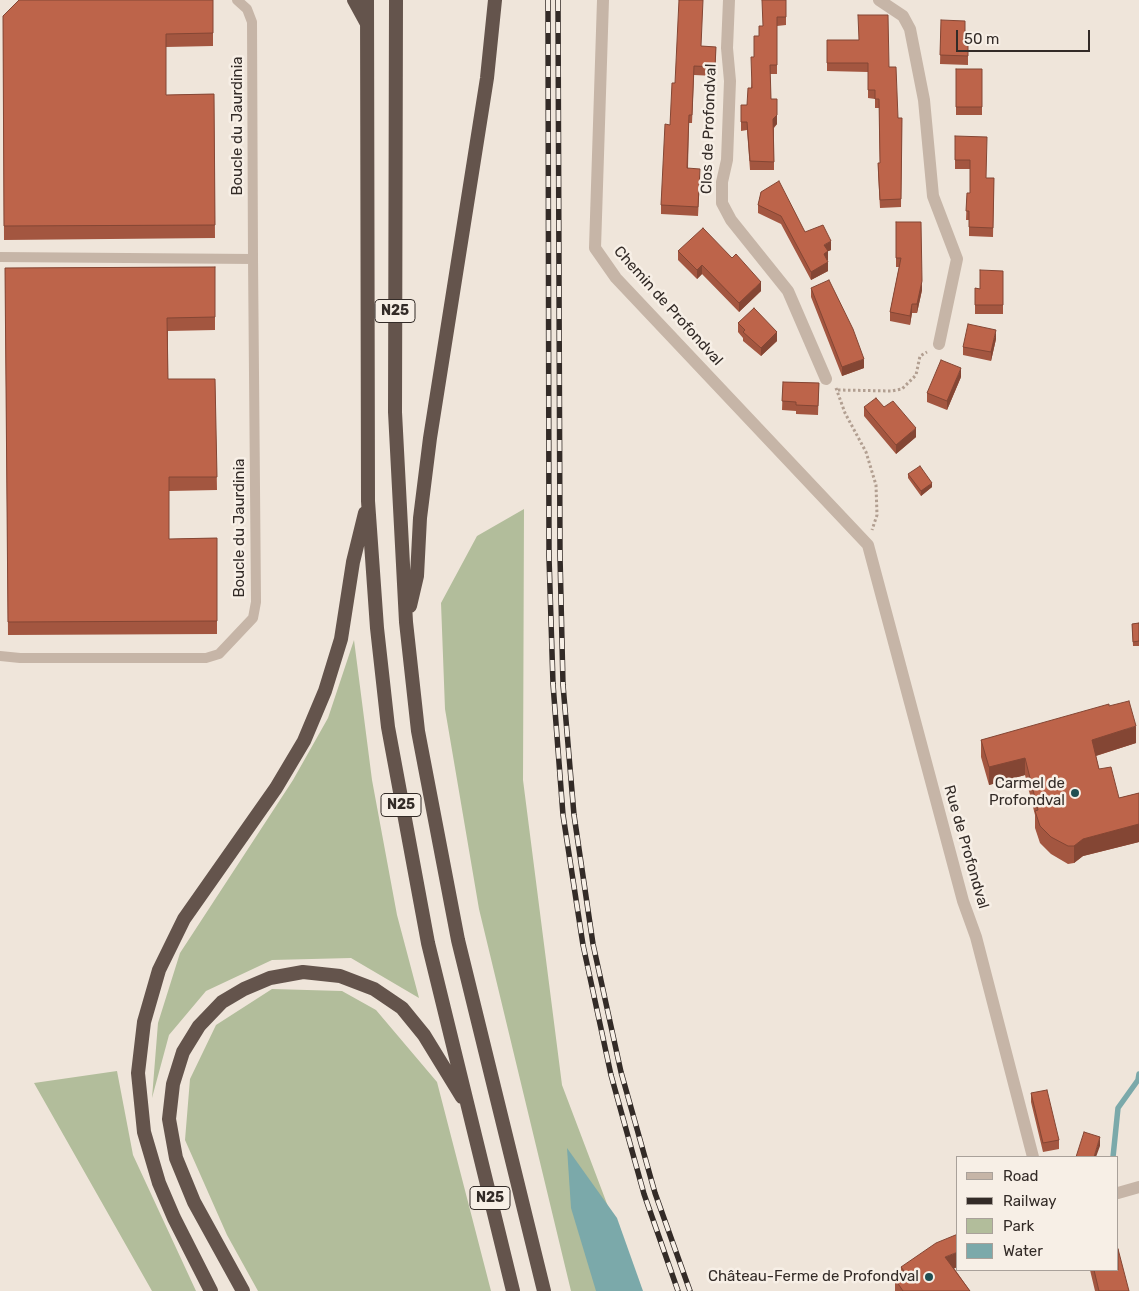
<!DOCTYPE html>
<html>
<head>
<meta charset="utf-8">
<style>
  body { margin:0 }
  #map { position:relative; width:1139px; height:1291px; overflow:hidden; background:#efe5da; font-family:Rubik,sans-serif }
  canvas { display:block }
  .legend { position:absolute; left:956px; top:1156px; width:162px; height:115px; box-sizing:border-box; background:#f7efe6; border:1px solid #a9a19a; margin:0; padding:6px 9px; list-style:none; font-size:15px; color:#332b27 }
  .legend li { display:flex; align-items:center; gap:10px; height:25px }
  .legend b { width:25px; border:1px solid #a9a19a }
  .scale { position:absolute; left:956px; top:30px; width:134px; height:22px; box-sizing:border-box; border:2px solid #332b27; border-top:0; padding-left:6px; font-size:15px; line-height:18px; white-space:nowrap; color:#332b27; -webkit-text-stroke:4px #f7efe6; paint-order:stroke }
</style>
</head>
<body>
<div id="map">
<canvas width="1139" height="1291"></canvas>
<ul class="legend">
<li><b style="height:6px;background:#c6b5a7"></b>Road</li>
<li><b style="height:6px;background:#332b27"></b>Railway</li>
<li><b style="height:14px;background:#b2bd9b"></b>Park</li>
<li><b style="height:14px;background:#7ba9aa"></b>Water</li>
</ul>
<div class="scale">50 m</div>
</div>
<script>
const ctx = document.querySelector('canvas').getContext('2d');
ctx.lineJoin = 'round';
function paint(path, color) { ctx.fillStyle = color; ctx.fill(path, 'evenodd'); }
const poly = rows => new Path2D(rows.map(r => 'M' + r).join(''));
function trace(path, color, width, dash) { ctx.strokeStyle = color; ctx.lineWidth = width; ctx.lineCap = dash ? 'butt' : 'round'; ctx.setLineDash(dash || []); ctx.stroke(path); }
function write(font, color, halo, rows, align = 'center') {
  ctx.font = font + ' Rubik,sans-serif'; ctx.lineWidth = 5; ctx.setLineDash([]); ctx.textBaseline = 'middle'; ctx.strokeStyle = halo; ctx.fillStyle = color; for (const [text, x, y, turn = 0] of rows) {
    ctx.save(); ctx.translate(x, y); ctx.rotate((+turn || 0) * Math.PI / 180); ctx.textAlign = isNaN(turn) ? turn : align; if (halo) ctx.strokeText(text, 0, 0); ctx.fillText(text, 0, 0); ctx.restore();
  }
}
const green = poly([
  [524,509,523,780,562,1085,640,1291,571,1291,479,909,445,709,441,603,477,536],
  [354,640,372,780,397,915,419,998,351,958,272,960,206,991,169,1035,152,1098,158,1023,180,953,293,780,328,718],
  [272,989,342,991,376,1010,437,1082,491,1291,258,1291,227,1235,185,1140,190,1079,216,1025],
  [117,1071,133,1155,196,1291,152,1291,34,1083]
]);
const water = poly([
  [567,1148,617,1218,643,1291,596,1291,571,1208]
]);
const stream = poly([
  [1113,1157,1118,1108,1138,1080,1139,1074]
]);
const path = poly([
  [836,388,845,413,866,452,876,485,877,515,872,530],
  [838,390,892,391,902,389,916,375,920,356,927,352]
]);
const service = poly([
  [0,257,253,259,252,22,247,9,237,0],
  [0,656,20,658,206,658,219,654,253,618,256,602,253,259]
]);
const minor = poly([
  [603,0,595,248,616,278,868,545,963,901,976,937,1033,1157],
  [729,0,727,48,730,81,727,160,722,182,722,203,731,220,788,291,826,379],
  [879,0,903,16,910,29,924,100,933,196,957,259,939,344],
  [1118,1193,1139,1187]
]);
const trunk = poly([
  [354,0,366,22],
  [367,0,368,501,377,628,388,727,428,943,513,1291],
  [396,0,395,412,406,622,418,731,458,940,544,1291],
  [410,606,417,576,420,518,430,438,487,78,495,0],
  [211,1291,174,1218,159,1183,144,1132,138,1073,144,1022,159,970,184,919,276,788,304,741,325,691,341,639,353,562,365,513],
  [243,1291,194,1202,176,1158,169,1119,173,1084,183,1052,199,1026,222,1002,244,989,270,978,303,972,340,976,374,989,402,1008,424,1035,462,1097]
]);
const rail = poly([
  [548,0,549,557,553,684,563,815,583,945,611,1075,644,1194,678,1291],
  [558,0,560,556,563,685,574,815,593,944,621,1072,655,1193,690,1291]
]);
const wall = poly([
  [213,0,213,46,166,47,166,95,214,94,215,238,4,240,3,16],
  [786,0,786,25,777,26,777,74,770,74,771,99,777,124,774,128,774,170,750,170,747,130,741,131,741,105,747,105,751,88,754,57,759,36,759,26,763,26],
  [941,20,965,41,968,41,968,65,940,64],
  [827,40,889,67,898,118,902,118,901,207,880,208,878,172,878,163,880,163,879,108,875,108,875,99,868,98,868,72,827,71],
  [701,46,716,47,715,76,694,75,692,123,689,123,688,168,700,177,698,216,661,214,661,205,675,83],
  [956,69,982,69,982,115,956,115],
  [955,136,986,178,994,178,993,237,969,236,969,220,966,220,967,193,970,193,970,169,955,169],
  [761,192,805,232,831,250,828,251,827,260,828,271,811,280,781,224,758,213,758,205],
  [896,222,922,290,917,313,912,313,910,325,890,321,890,312,899,267,896,267],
  [678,251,761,291,739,312,702,274,697,279,678,260],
  [215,267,215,330,168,331,168,379,215,379,217,490,169,491,169,539,217,538,217,634,8,635,5,268],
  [1003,271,1003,314,975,314,975,288,980,289],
  [811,288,864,368,842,376,811,297],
  [738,323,777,341,761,356,743,341,743,338,738,332],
  [996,339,991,361,963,355,963,347],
  [961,377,947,410,927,402,927,393],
  [783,382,819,383,818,415,796,414,796,411,782,410],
  [864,407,884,407,916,437,896,454,864,416],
  [908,474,932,487,921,496,908,478],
  [1139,623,1139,646,1133,646,1132,624],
  [1109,706,1136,743,1096,756,1099,769,1119,798,1139,793,1139,842,1083,856,1074,863,1068,864,1051,854,1040,843,1035,828,1035,815,1025,775,989,785,981,757,981,740],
  [1031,1093,1059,1140,1059,1149,1043,1152,1031,1102],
  [901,1267,954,1268,970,1291,895,1291,895,1279,901,1274],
  [1090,1270,1118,1270,1129,1291,1095,1291]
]);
const shadedWall = poly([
  [777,115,777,124,773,128,773,119],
  [831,241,831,250,824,253,824,245],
  [828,251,828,260,824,262,824,254],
  [828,262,828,271,811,280,811,272],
  [702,265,702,274,697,279,697,270],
  [922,281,922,290,917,313,917,304],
  [761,282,761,291,739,312,739,303],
  [912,304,912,313,910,325,910,316],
  [996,330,996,339,991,361,991,352],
  [777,332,777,341,761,356,761,348],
  [864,359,864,368,842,376,842,367],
  [961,368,961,377,947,410,947,401],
  [916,428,916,437,896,454,896,445],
  [932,483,932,487,921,496,921,491],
  [1136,726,1136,743,1092,757,1092,740],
  [1025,758,1025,775,989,785,989,767],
  [1139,824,1139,842,1083,856,1074,863,1074,846,1083,839],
  [1100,1137,1100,1146,1096,1157,1094,1157],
  [958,1252,958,1267,945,1272,945,1257]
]);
const building = poly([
  [19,0,213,0,213,33,166,34,166,95,214,94,215,225,4,226,3,16,19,0],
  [679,0,703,0,701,46,716,47,715,67,694,66,692,115,689,115,687,168,700,169,698,207,661,205,665,124,670,125,672,83,675,83,679,0],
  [762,0,786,0,786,17,777,17,777,65,770,65,771,99,777,99,777,115,773,119,774,162,750,161,747,122,741,122,741,105,747,105,748,88,752,88,751,57,754,57,754,36,759,36,759,26,763,26,762,0],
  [858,15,888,15,889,67,896,67,898,118,902,118,901,199,880,200,878,163,880,163,879,99,875,99,875,90,868,90,868,63,827,63,827,40,859,40,858,15],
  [941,20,965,21,965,41,968,41,968,56,940,55,941,20],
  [956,69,982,69,982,107,956,107,956,69],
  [955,136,987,137,986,178,994,178,993,228,969,227,969,211,966,211,967,193,970,193,970,160,955,160,955,136],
  [779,181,805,232,823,225,831,241,824,245,828,251,824,254,828,262,811,272,781,216,758,205,761,192,779,181],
  [896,222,921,222,922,281,917,304,912,304,910,316,890,312,901,258,896,258,896,222],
  [703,228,732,258,736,254,761,282,739,303,702,265,697,270,678,251,703,228],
  [215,267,215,317,167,318,168,379,215,379,217,477,169,477,169,539,217,538,217,621,8,622,5,268,215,267],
  [980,270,1003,271,1003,305,975,305,975,288,980,289,980,270],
  [829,280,853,329,864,359,842,367,811,288,829,280],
  [754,308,777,332,761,348,743,332,745,330,738,323,754,308],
  [968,324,996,330,991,352,963,347,968,324],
  [941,360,961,368,947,401,927,393,941,360],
  [783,382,819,383,818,406,796,405,796,402,782,401,783,382],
  [876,398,884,407,893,401,916,428,896,445,864,407,876,398],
  [920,466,932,483,921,491,908,474,920,466],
  [1139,623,1139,641,1133,642,1132,624,1139,623],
  [1129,701,1136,726,1092,740,1099,769,1111,767,1119,798,1139,793,1139,824,1083,839,1074,846,1068,846,1051,837,1040,826,1035,811,1038,810,1025,758,989,767,981,740,1109,704,1109,706,1129,701],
  [1047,1090,1059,1140,1043,1143,1031,1093,1047,1090],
  [1084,1132,1100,1137,1094,1157,1076,1157,1084,1132],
  [958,1234,958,1252,945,1257,970,1291,903,1291,895,1279,904,1271,901,1267,936,1243,958,1234],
  [1118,1249,1129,1291,1099,1291,1094,1270,1118,1270,1118,1249]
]);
const markers = [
  [1075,793,5,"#204f52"],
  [929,1277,5,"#204f52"]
];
const shields = [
  [395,311,40],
  [401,805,40],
  [490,1198,40]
];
const shieldNames = [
  ["N25",395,311],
  ["N25",401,805],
  ["N25",490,1198]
];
const streetNames = [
  ["Boucle du Jaurdinia",238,126,-90],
  ["Clos de Profondval",709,129,-88],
  ["Chemin de Profondval",668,306,48],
  ["Boucle du Jaurdinia",240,528,-90],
  ["Rue de Profondval",966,847,74]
];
const poiNames = [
  ["Carmel de",1065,784],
  ["Profondval",1065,801],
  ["Château-Ferme de Profondval",919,1277]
];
paint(green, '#b2bd9b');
paint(water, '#7ba9aa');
trace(stream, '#7ba9aa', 5.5);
trace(path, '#b29f91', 3, [2.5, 2.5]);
trace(service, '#c6b5a7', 10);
trace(minor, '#c6b5a7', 12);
trace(trunk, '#64544c', 14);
trace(rail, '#332b27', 5.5);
trace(rail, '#f7efe6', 4, [11]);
paint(wall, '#a35640');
paint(shadedWall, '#844634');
paint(building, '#bd644a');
trace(building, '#844634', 1);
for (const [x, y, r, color] of markers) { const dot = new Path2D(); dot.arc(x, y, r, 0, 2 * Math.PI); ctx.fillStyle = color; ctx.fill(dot); trace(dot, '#f7efe6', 2); }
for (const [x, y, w] of shields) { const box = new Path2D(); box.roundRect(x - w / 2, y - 11.5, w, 23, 4); ctx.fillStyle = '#f7efe6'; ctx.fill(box); trace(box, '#332b27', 1); }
write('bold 14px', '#332b27', null, shieldNames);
write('15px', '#332b27', '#f7efe6', streetNames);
write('15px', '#332b27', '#f7efe6', poiNames, 'right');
</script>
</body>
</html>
